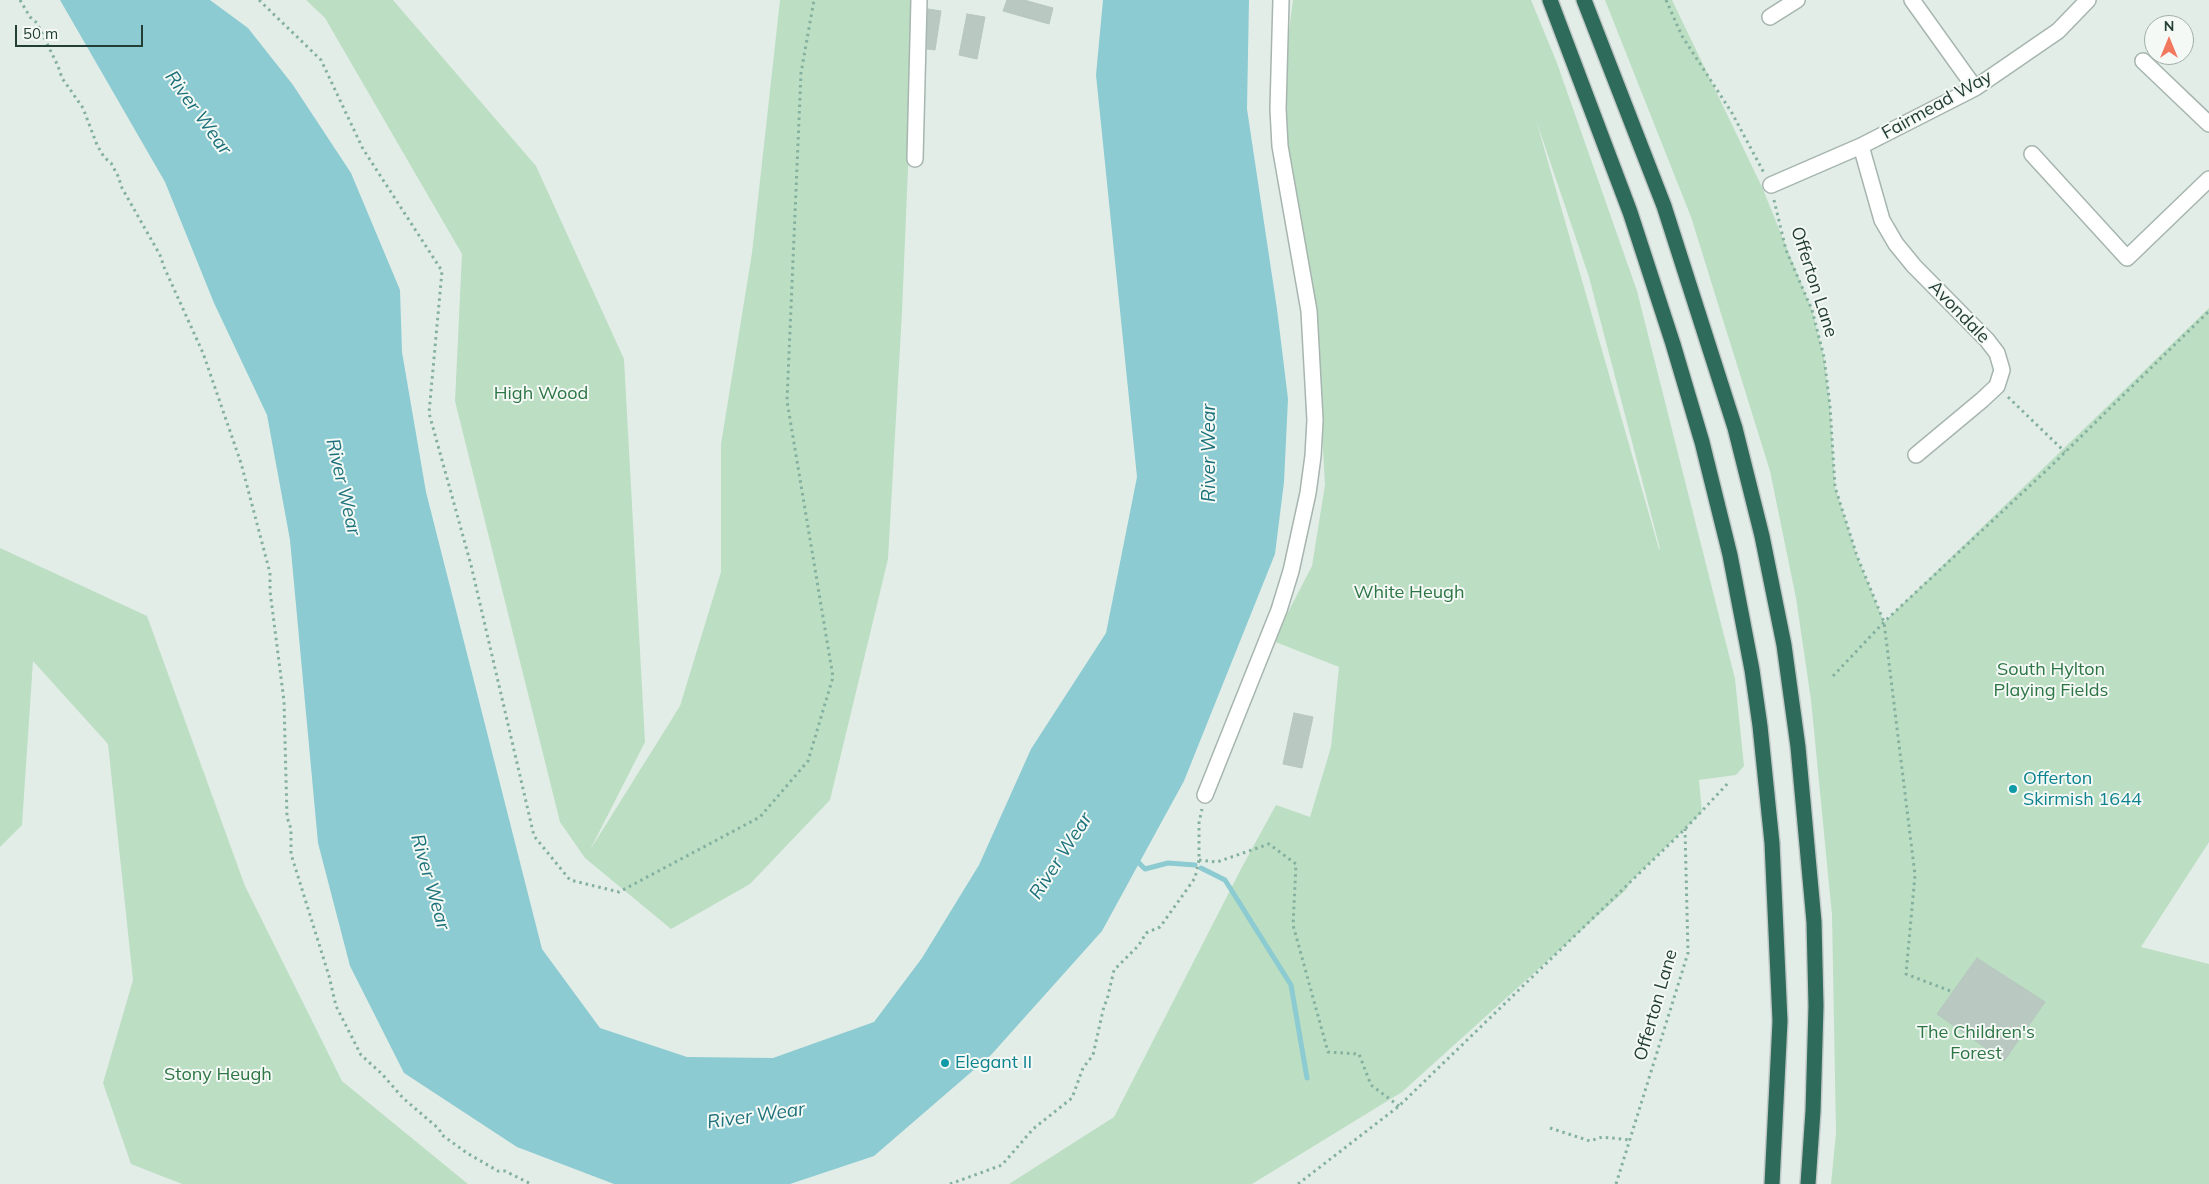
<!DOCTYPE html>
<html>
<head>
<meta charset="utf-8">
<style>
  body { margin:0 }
  #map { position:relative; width:2209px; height:1184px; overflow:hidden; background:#e3ede8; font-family:Mulish,sans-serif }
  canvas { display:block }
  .north { position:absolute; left:2144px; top:15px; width:50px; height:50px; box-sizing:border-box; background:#f4f9f6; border:1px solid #a0aea9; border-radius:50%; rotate:0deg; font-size:14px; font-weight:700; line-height:20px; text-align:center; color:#233e35 }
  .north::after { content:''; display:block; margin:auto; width:18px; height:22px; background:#f1785d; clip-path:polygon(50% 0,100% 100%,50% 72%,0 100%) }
  .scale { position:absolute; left:15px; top:25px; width:128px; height:22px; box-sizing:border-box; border:2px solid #233e35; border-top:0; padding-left:6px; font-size:15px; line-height:18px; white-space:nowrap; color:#233e35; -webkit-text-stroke:4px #f4f9f6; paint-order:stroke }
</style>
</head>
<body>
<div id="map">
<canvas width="2209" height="1184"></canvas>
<div class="north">N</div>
<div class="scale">50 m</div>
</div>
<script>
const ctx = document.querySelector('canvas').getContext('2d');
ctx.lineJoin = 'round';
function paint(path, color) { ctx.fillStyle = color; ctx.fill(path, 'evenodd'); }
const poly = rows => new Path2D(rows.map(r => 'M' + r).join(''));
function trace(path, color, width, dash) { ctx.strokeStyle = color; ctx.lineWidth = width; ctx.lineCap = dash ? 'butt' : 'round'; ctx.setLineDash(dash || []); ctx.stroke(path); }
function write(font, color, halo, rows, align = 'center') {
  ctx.font = font + ' Mulish,sans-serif'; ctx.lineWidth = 4; ctx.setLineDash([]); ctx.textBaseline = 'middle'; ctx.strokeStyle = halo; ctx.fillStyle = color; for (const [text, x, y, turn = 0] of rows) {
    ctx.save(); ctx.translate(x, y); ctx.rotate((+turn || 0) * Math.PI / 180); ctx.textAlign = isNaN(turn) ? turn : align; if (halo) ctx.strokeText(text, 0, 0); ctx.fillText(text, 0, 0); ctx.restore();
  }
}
const green = poly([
  [306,0,393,0,536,166,624,359,645,742,590,850,680,706,721,572,721,444,752,253,780,0,915,0,902,312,888,559,830,800,750,884,671,929,585,858,560,822,455,401,462,254,325,18],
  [1293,0,1531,0,1557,63,1637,291,1735,679,1744,766,1736,775,1699,780,1702,812,1631,881,1626,890,1402,1092,1252,1184,1009,1184,1114,1117,1242,867,1276,805,1310,817,1331,747,1339,667,1273,641,1312,566,1325,485,1317,339,1310,272,1286,139,1284,69],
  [1536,120,1589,277,1660,549,1659,549],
  [1605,0,1672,0,1762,187,1812,310,1824,357,1830,406,1835,487,1857,556,1884,622,2209,308,2209,842,2141,947,2209,964,2209,1184,1831,1184,1836,1133,1832,915,1811,700,1796,598,1770,471,1691,217],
  [0,548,147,616,245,886,342,1081,468,1184,182,1184,131,1164,103,1083,133,980,108,744,33,661,22,825,0,847]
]);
const water = poly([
  [60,0,210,0,248,28,293,85,351,173,400,290,402,352,426,492,542,949,600,1028,687,1057,773,1058,874,1022,922,958,979,865,1031,749,1106,633,1137,477,1096,75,1103,0,1249,0,1247,109,1277,309,1288,399,1284,482,1275,554,1184,781,1102,931,991,1055,874,1156,790,1184,614,1184,517,1147,404,1073,350,966,318,843,290,540,267,415,214,303,165,182]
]);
const stream = poly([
  [1135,859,1145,869,1168,863,1195,865],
  [1201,868,1225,880,1291,985,1307,1078]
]);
const building = poly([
  [1007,0,1024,0,1053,8,1049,24,1003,11,1007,0],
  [928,9,941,11,935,50,927,49,928,9],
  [967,14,985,17,977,59,959,55,967,14],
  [1294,713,1313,717,1302,768,1283,764,1294,713],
  [1977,958,2045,1002,2004,1061,1937,1014,1977,958]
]);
const path = poly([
  [20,0,30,17,37,23,58,66,62,78,83,108,97,145,104,157,111,163,118,176,122,188,160,255,164,267,203,353,241,463,270,573,270,591,284,701,287,817,291,829,291,854,329,976,336,1006,361,1055,382,1074,403,1098,439,1129,442,1135,467,1153,498,1171,505,1171,531,1184],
  [259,0,321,60,363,149,442,271,429,413,471,565,534,836,570,880,619,892,760,817,808,761,833,677,787,401,801,73,814,0],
  [1666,0,1682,36,1732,113,1764,173],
  [1774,200,1786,250,1812,310,1824,357,1830,406,1835,487,1857,556,1884,622,1915,875,1906,974,1953,992],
  [2008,397,2065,452],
  [1833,676,1884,622,2050,467,2209,311],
  [1199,860,1217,862,1269,844,1296,864,1293,925,1328,1052,1359,1054,1371,1085,1399,1106],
  [1550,1128,1590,1141,1602,1137,1630,1140],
  [950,1184,1002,1165,1033,1129,1072,1098,1083,1068,1093,1055,1104,1006,1107,1000,1114,970,1139,945,1146,933,1160,927,1195,878,1199,860,1199,823,1202,809],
  [1298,1184,1399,1106,1685,829,1729,782],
  [1616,1184,1688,953,1685,829]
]);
const minor = poly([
  [1912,0,1975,88],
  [1770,17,1797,0],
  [2143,61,2209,124],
  [1861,146,1882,220,1896,244,1914,266,1987,340,1997,353,2002,370,1997,386,1982,400,1916,455],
  [2032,154,2127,258,2209,179],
  [915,159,919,0],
  [1771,185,1861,146,1975,88,2058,31,2088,0],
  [1205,795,1279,610,1291,571,1308,493,1313,456,1315,420,1309,311,1280,146,1278,109,1281,0]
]);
const highway = poly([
  [1550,0,1630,212,1673,344,1702,442,1730,555,1752,670,1760,726,1772,843,1780,1021,1772,1184],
  [1584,0,1664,206,1735,428,1762,536,1784,645,1798,747,1814,922,1816,1006,1813,1111,1808,1184]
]);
const markers = [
  [2013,789,5,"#0f9aa8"],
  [945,1063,5,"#0f9aa8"]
];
const streetNames = [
  ["Fairmead Way",1937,105,-29],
  ["Offerton Lane",1814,282,72],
  ["Avondale",1959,312,46],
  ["Offerton Lane",1656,1005,-74]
];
const parkNames = [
  ["High Wood",541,394],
  ["White Heugh",1409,593],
  ["South Hylton",2051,670],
  ["Playing Fields",2051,691],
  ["The Children's",1976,1033],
  ["Forest",1976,1054],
  ["Stony Heugh",218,1075]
];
const cultureNames = [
  ["Offerton",2023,779],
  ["Skirmish 1644",2023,800],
  ["Elegant II",955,1063]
];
const waterNames = [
  ["River Wear",198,113,54],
  ["River Wear",1209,453,-90],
  ["River Wear",343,487,77],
  ["River Wear",1061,856,-57],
  ["River Wear",430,882,74],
  ["River Wear",756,1116,-8]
];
paint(green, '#bcdec3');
paint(water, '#8ccbd1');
trace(stream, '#8ccbd1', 5);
paint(building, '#b9c8c1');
trace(building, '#b6c7bf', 1);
trace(minor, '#a6b5af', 18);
trace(highway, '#c1c9c6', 18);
trace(path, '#84b0a0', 3, [2.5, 4]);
trace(minor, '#fff', 15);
trace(highway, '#2f6b5b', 15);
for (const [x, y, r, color] of markers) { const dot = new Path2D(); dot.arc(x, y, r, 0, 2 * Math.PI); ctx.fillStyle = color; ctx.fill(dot); trace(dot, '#f4f9f6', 2); }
write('18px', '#233e35', '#f4f9f6', streetNames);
write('18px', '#2d7544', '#f4f9f6', parkNames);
write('18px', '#0d838f', '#f4f9f6', cultureNames, 'left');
write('italic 19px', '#1d717a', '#f4f9f6', waterNames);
</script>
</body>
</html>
